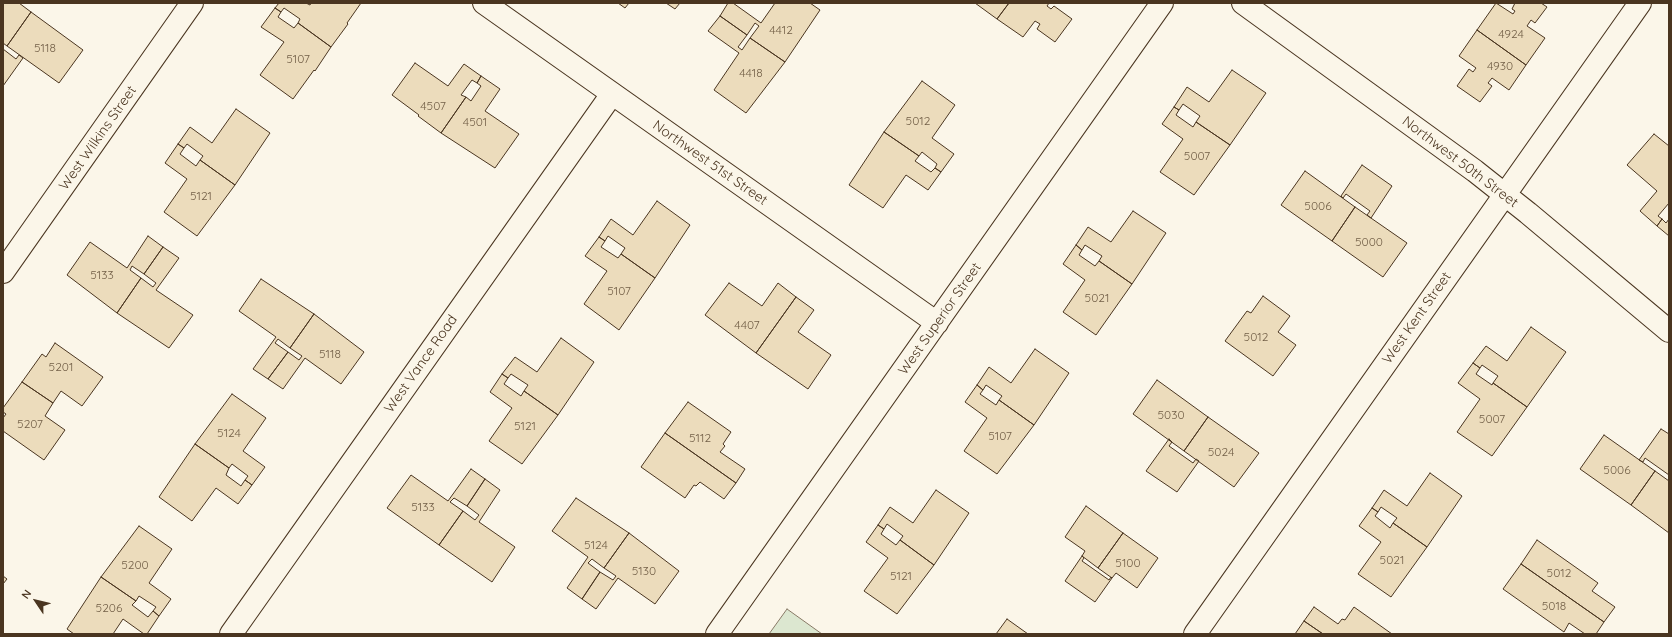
<!DOCTYPE html>
<html>
<head>
<meta charset="utf-8">
<style>
  body { margin:0 }
  #map { position:relative; width:1672px; height:637px; overflow:hidden; background:#fbf6e9; font-family:Quicksand,sans-serif }
  canvas { display:block }
  .frame { position:absolute; inset:0; border:4px solid #4a3520; pointer-events:none }
  .north { position:absolute; left:16px; top:581px; width:40px; height:40px; -webkit-text-stroke:3px #fbf6e9; paint-order:stroke; rotate:305deg; font-size:11px; font-weight:700; line-height:16px; text-align:center; color:#4a3520 }
  .north::after { content:''; display:block; margin:auto; width:14px; height:18px; background:#4a3520; clip-path:polygon(50% 0,100% 100%,50% 72%,0 100%) }
</style>
</head>
<body>
<div id="map">
<canvas width="1672" height="637"></canvas>
<div class="frame"></div>
<div class="north">N</div>
</div>
<script>
const ctx = document.querySelector('canvas').getContext('2d');
ctx.lineJoin = 'round';
function paint(path, color) { ctx.fillStyle = color; ctx.fill(path, 'evenodd'); }
const poly = rows => new Path2D(rows.map(r => 'M' + r).join(''));
function trace(path, color, width, dash) { ctx.strokeStyle = color; ctx.lineWidth = width; ctx.lineCap = dash ? 'butt' : 'round'; ctx.setLineDash(dash || []); ctx.stroke(path); }
function write(font, color, halo, rows, align = 'center') {
  ctx.font = font + ' Quicksand,sans-serif'; ctx.lineWidth = 3; ctx.setLineDash([]); ctx.textBaseline = 'middle'; ctx.strokeStyle = halo; ctx.fillStyle = color; for (const [text, x, y, turn = 0] of rows) {
    ctx.save(); ctx.translate(x, y); ctx.rotate((+turn || 0) * Math.PI / 180); ctx.textAlign = isNaN(turn) ? turn : align; if (halo) ctx.strokeText(text, 0, 0); ctx.fillText(text, 0, 0); ctx.restore();
  }
}
const green = poly([
  [787,609,822,634,769,634,787,609]
]);
const building = poly([
  [3,3,19,3,31,12,7,46,3,43,3,3],
  [279,3,306,3,310,5,311,3,361,3,347,23,348,24,331,47,298,23,300,19,284,8,281,12,275,8,279,3],
  [618,3,629,3,625,8,618,3],
  [666,3,680,3,675,9,666,3],
  [728,3,733,3,761,23,775,3,810,3,820,10,785,62,750,38,759,26,755,23,747,35,720,16,728,3],
  [975,3,1009,3,997,19,975,3],
  [1009,3,1049,3,1047,6,1051,9,1054,6,1072,19,1055,42,1037,29,1040,24,1035,21,1023,37,997,19,1009,3],
  [1496,3,1513,14,1515,11,1512,9,1515,3,1541,3,1547,7,1535,23,1531,20,1527,26,1545,38,1526,65,1477,30,1496,3],
  [275,8,281,12,278,17,294,28,298,23,331,47,315,71,314,70,293,99,260,75,284,42,261,27,275,8],
  [31,12,83,50,59,83,7,46,31,12],
  [720,16,747,35,738,47,742,50,750,38,785,62,746,113,714,90,739,53,708,31,720,16],
  [1477,30,1526,65,1509,90,1492,78,1488,83,1492,86,1480,102,1457,86,1469,69,1473,72,1476,68,1459,56,1477,30],
  [3,49,16,59,19,55,23,58,3,86,3,49],
  [415,63,448,86,464,64,481,76,477,83,472,80,461,95,466,97,441,133,418,116,419,115,392,95,415,63],
  [1232,70,1266,93,1230,145,1196,122,1200,116,1183,104,1179,110,1174,107,1187,87,1209,102,1232,70],
  [481,76,500,89,485,111,519,134,495,168,441,133,466,97,471,101,481,86,477,83,481,76],
  [922,81,955,105,932,138,954,154,941,172,935,168,937,164,922,152,919,156,884,132,922,81],
  [1174,107,1179,110,1176,115,1193,127,1196,122,1230,145,1194,195,1160,172,1183,139,1162,124,1174,107],
  [236,109,270,133,235,185,200,160,203,156,187,144,184,148,178,144,190,127,212,143,236,109],
  [884,132,919,156,915,161,931,172,935,168,941,172,928,190,906,175,883,208,849,185,884,132],
  [1654,134,1669,146,1669,203,1658,216,1662,219,1657,226,1640,211,1657,191,1627,165,1654,134],
  [178,144,184,148,180,154,196,166,200,160,235,185,197,236,164,212,187,179,165,163,178,144],
  [1362,165,1392,186,1371,218,1367,215,1370,211,1346,194,1343,198,1341,196,1362,165],
  [1305,171,1355,207,1332,241,1281,205,1305,171],
  [657,201,690,225,655,278,621,254,625,248,608,236,605,241,599,237,611,219,633,235,657,201],
  [1355,207,1407,243,1383,277,1332,241,1355,207],
  [1133,211,1166,233,1132,284,1099,261,1102,256,1085,245,1082,250,1076,245,1088,227,1111,242,1133,211],
  [1662,219,1666,223,1669,219,1669,236,1657,226,1662,219],
  [148,236,163,247,144,274,132,266,130,270,141,278,117,313,67,275,90,242,127,268,148,236],
  [599,237,605,241,601,247,618,258,621,254,655,278,619,330,584,304,607,271,585,256,599,237],
  [1076,245,1082,250,1079,255,1095,266,1099,261,1132,284,1096,335,1063,312,1085,280,1063,264,1076,245],
  [163,247,179,258,156,290,193,315,169,348,117,313,141,278,153,287,156,283,144,274,163,247],
  [261,279,314,314,290,348,278,339,275,343,288,352,268,379,253,369,276,337,239,311,261,279],
  [729,283,762,306,778,283,796,297,756,353,705,315,729,283],
  [1263,296,1290,316,1278,332,1296,345,1273,376,1225,341,1247,311,1251,313,1263,296],
  [796,297,814,310,798,332,831,355,808,389,756,353,796,297],
  [314,314,364,352,341,384,305,358,283,389,268,379,288,352,299,360,302,356,290,348,314,314],
  [1531,327,1566,352,1527,407,1493,383,1498,376,1482,365,1480,368,1473,363,1486,346,1507,361,1531,327],
  [561,338,594,362,558,415,524,391,528,385,511,374,508,378,502,374,515,357,537,372,561,338],
  [55,343,103,377,82,406,61,391,53,403,22,382,42,354,46,357,55,343],
  [1035,349,1069,373,1034,425,999,400,1002,396,986,385,983,390,977,385,989,367,1011,383,1035,349],
  [1473,363,1480,368,1476,374,1492,385,1493,383,1527,407,1492,456,1457,432,1480,399,1458,383,1473,363],
  [502,374,508,378,504,384,521,396,524,391,558,415,522,464,489,441,512,408,490,392,502,374],
  [1157,380,1208,417,1184,451,1133,414,1157,380],
  [22,382,53,403,45,416,65,430,44,460,3,431,3,418,6,414,3,412,3,408,22,382],
  [977,385,983,390,980,394,996,405,999,400,1034,425,997,474,964,451,987,418,965,402,977,385],
  [232,394,266,418,243,451,265,467,252,485,245,480,248,476,232,464,229,468,195,444,232,394],
  [688,402,731,432,723,444,725,446,720,452,745,469,736,483,665,433,688,402],
  [1208,417,1259,453,1234,487,1184,451,1208,417],
  [1661,429,1669,434,1669,475,1645,458,1643,462,1639,460,1661,429],
  [665,433,736,483,724,499,700,482,696,486,694,485,685,498,641,467,665,433],
  [1604,435,1655,471,1631,505,1580,469,1604,435],
  [1169,439,1172,442,1169,446,1193,463,1196,459,1199,461,1177,492,1146,471,1169,439],
  [195,444,229,468,226,475,241,486,245,480,252,485,238,504,216,488,192,521,159,497,195,444],
  [471,469,485,479,467,506,454,498,450,502,463,511,439,545,387,508,411,475,448,501,471,469],
  [1655,471,1669,481,1669,533,1631,505,1655,471],
  [1430,473,1462,496,1427,547,1393,523,1397,518,1381,507,1378,512,1372,508,1384,490,1407,506,1430,473],
  [485,479,500,490,479,522,515,547,492,582,439,545,463,511,475,520,479,515,467,506,485,479],
  [936,490,969,513,934,565,900,540,903,536,887,524,884,529,878,525,890,507,913,523,936,490],
  [576,498,629,533,604,568,592,559,588,563,600,572,582,599,567,588,588,557,552,531,576,498],
  [1086,506,1123,533,1098,568,1082,556,1085,551,1065,537,1086,506],
  [1372,508,1378,512,1375,516,1390,528,1393,523,1427,547,1391,597,1358,574,1381,542,1359,526,1372,508],
  [878,525,884,529,881,534,896,545,900,540,934,565,897,614,864,591,888,558,866,542,878,525],
  [139,526,172,549,149,583,171,599,159,616,153,611,156,607,139,596,136,601,101,577,139,526],
  [629,533,679,571,655,604,618,578,596,609,582,599,600,572,613,580,616,576,604,568,629,533],
  [1123,533,1158,558,1137,588,1116,573,1112,578,1098,568,1123,533],
  [1537,540,1598,583,1592,591,1615,607,1604,622,1521,564,1537,540],
  [1082,556,1084,558,1082,561,1109,580,1111,577,1112,578,1095,602,1065,581,1082,556],
  [1521,564,1604,622,1596,634,1585,634,1569,623,1564,632,1503,589,1521,564],
  [3,576,7,579,3,584,3,576],
  [101,577,136,601,132,605,148,617,153,611,159,616,147,634,144,634,123,619,113,634,74,634,67,629,101,577],
  [1314,607,1338,624,1342,619,1345,620,1354,607,1392,634,1323,634,1304,621,1314,607],
  [1007,619,1028,634,996,634,1007,619],
  [1304,621,1323,634,1295,634,1304,621]
]);
const street = poly([
  [484,3,937,323],
  [1243,3,1475,171,1528,213,1669,331],
  [3,272,192,3],
  [231,634,612,94],
  [717,634,1162,3],
  [1195,634,1640,3]
]);
const numberNames = [
  ["4412",781,30],
  ["4924",1511,34],
  ["5118",45,48],
  ["5107",298,59],
  ["4930",1500,66],
  ["4418",751,73],
  ["4507",433,106],
  ["5012",918,121],
  ["4501",475,122],
  ["5007",1197,156],
  ["5121",201,196],
  ["5006",1318,206],
  ["5000",1369,242],
  ["5133",102,275],
  ["5107",619,291],
  ["5021",1097,298],
  ["4407",747,325],
  ["5012",1256,337],
  ["5118",330,354],
  ["5201",61,367],
  ["5030",1171,415],
  ["5007",1492,419],
  ["5207",30,424],
  ["5121",525,426],
  ["5124",229,433],
  ["5107",1000,436],
  ["5112",700,438],
  ["5024",1221,452],
  ["5006",1617,470],
  ["5133",423,507],
  ["5124",596,545],
  ["5021",1392,560],
  ["5100",1128,563],
  ["5200",135,565],
  ["5130",644,571],
  ["5012",1559,573],
  ["5121",901,576],
  ["5018",1554,606],
  ["5206",109,608]
];
const streetNames = [
  ["West Wilkins Street",98,138,-55],
  ["Northwest 50th Street",1460,162,37],
  ["Northwest 51st Street",710,163,35],
  ["West Kent Street",1417,318,-55],
  ["West Superior Street",940,319,-55],
  ["West Vance Road",421,364,-55]
];
paint(green, '#dce7d0');
trace(green, '#887966', 1);
paint(building, '#ecdcbc');
trace(building, '#4a3520', 1);
trace(street, '#4a3520', 24);
trace(street, '#fbf6e9', 22);
write('12px', '#725f47', null, numberNames);
write('14px', '#4a3520', '#fbf6e9', streetNames);
</script>
</body>
</html>
